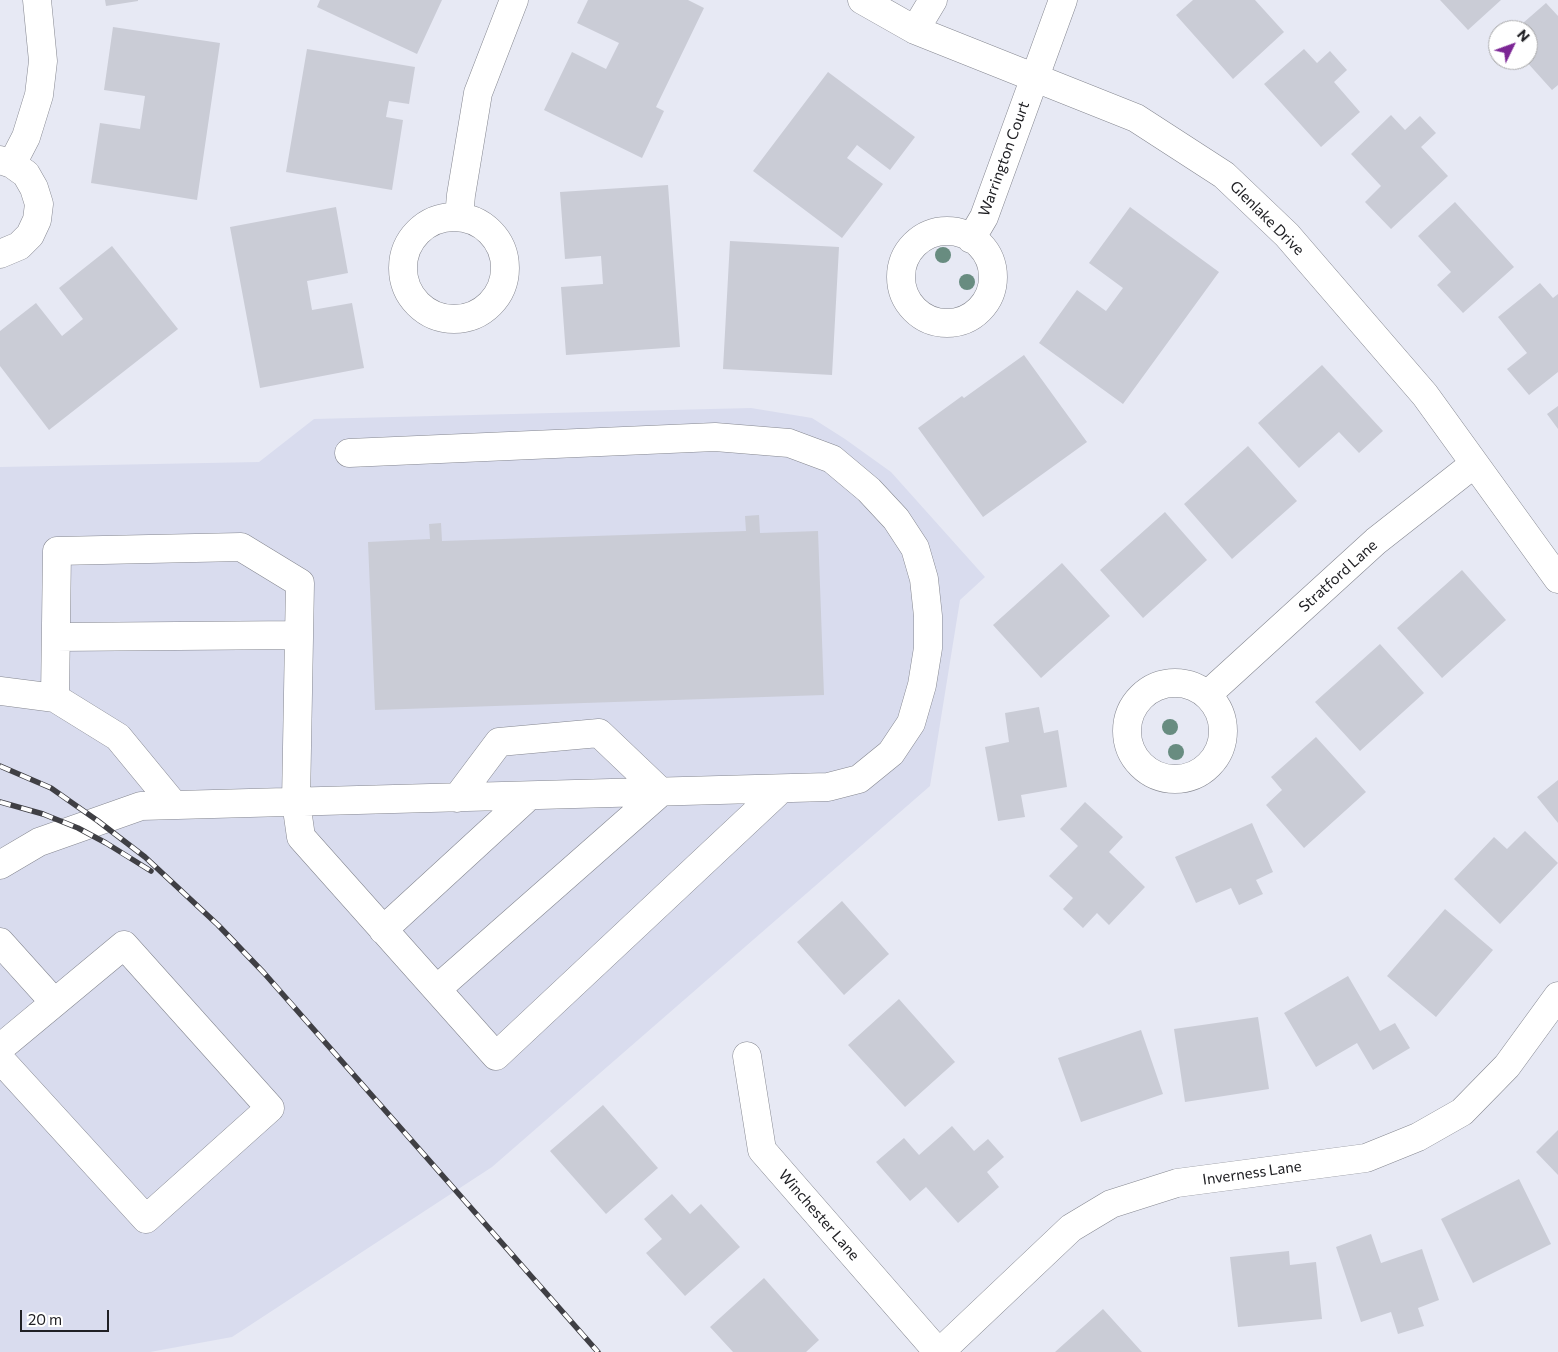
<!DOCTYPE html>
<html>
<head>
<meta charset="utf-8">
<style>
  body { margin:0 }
  #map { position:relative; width:1558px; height:1352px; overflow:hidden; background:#e7e9f4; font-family:Commissioner,sans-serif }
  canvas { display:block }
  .north { position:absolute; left:1488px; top:20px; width:50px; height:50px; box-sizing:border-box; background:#fff; border:1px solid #a6a6a7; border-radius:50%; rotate:48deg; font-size:14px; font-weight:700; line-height:20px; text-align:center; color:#202024 }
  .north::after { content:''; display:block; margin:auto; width:18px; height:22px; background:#7c2695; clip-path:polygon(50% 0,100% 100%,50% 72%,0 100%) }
  .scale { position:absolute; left:20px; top:1310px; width:89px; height:22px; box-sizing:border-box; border:2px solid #202024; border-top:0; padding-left:6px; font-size:15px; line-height:18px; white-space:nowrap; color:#202024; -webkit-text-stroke:4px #fff; paint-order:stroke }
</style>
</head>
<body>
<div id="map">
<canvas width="1558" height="1352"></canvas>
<div class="north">N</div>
<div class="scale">20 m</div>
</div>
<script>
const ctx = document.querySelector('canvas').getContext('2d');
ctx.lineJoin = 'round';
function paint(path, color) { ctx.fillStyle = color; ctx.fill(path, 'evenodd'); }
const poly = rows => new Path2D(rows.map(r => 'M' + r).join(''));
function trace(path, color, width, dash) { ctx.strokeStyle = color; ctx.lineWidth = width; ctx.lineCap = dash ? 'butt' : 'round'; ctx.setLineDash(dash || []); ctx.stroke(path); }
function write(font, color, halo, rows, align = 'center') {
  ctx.font = font + ' Commissioner,sans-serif'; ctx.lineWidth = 4; ctx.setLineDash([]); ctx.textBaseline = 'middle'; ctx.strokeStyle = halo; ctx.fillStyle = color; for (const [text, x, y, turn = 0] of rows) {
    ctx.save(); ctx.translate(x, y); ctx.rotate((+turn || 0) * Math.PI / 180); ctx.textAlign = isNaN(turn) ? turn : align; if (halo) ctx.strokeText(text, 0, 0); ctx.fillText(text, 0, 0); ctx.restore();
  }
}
const built = poly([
  [751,408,812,418,845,439,891,472,985,577,960,600,930,786,492,1167,232,1337,150,1352,0,1352,0,467,259,462,314,419]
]);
const building = poly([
  [105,0,138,0,138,1,106,6],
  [320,0,442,0,417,54,317,7],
  [588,0,688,0,704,8,656,107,664,111,642,158,544,110,572,52,606,69,619,43,577,23],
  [1193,0,1255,0,1284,32,1233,79,1176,15],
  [1440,0,1501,0,1468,30],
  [1546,3,1558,16,1558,85,1552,90,1525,60,1528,60,1528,30,1515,30],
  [113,27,220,43,197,200,91,183,100,123,140,129,145,96,104,90],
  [307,49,415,67,409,104,389,101,386,117,403,120,392,190,286,172],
  [1304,49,1317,63,1330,51,1347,70,1334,82,1360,112,1321,147,1264,84],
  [828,72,915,137,890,170,857,145,847,158,883,184,842,238,753,171],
  [1391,115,1405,130,1420,116,1436,133,1421,147,1448,176,1391,229,1365,202,1381,186,1351,154],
  [668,185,680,347,566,355,561,287,603,284,601,256,565,259,560,192],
  [1455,202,1514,267,1463,313,1437,285,1451,272,1418,236],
  [336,207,348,273,307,281,312,310,352,303,364,368,260,388,230,227],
  [1130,207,1219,272,1123,404,1039,343,1077,290,1106,311,1123,288,1089,263],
  [730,241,839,247,832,375,723,369],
  [112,246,178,329,49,430,0,366,0,331,36,303,62,336,83,319,59,288],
  [1540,283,1553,298,1558,294,1558,372,1529,395,1507,369,1527,353,1498,317],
  [1024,355,1087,442,983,517,918,428,962,396,964,398],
  [1322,365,1383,431,1359,453,1339,432,1299,468,1258,423],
  [1558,406,1558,429,1547,414],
  [1248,446,1297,501,1232,559,1184,504],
  [1165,512,1207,560,1143,618,1100,570],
  [759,515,760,533,818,531,824,695,375,710,368,542,430,539,429,524,441,523,442,541,746,531,745,516],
  [1062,563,1110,616,1041,678,993,625],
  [1462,570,1506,620,1442,678,1397,628],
  [1380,644,1424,693,1360,751,1315,702],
  [1039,707,1044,733,1058,730,1067,787,1021,795,1025,817,998,821,985,747,1009,742,1005,713],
  [1316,737,1366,792,1304,848,1266,805,1282,790,1271,777],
  [1558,780,1558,823,1537,797],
  [1085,802,1123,837,1109,852,1145,887,1109,925,1097,913,1083,928,1063,909,1073,898,1049,876,1078,846,1060,829],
  [1252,823,1273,872,1256,880,1263,894,1239,905,1231,888,1196,903,1175,857],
  [1525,831,1558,863,1500,924,1454,879,1494,837,1507,849],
  [842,901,889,954,844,995,797,942],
  [1445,909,1493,950,1436,1017,1387,976],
  [1348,976,1380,1031,1395,1023,1410,1048,1373,1070,1357,1043,1316,1067,1284,1013],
  [899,999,955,1062,905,1107,848,1045],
  [1258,1017,1269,1089,1185,1102,1174,1029],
  [1141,1030,1163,1094,1081,1122,1058,1058],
  [603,1105,658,1168,606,1214,550,1151],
  [952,1126,974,1151,988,1139,1004,1157,987,1172,999,1187,958,1223,926,1187,910,1201,876,1162,904,1138,919,1155],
  [1558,1130,1558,1175,1536,1152],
  [1519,1179,1551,1244,1473,1283,1441,1219],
  [672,1194,690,1214,701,1204,740,1247,685,1296,646,1253,662,1239,644,1219],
  [1371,1234,1381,1263,1422,1249,1439,1300,1418,1308,1424,1326,1398,1334,1391,1312,1361,1322,1336,1247],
  [1289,1251,1290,1265,1316,1262,1322,1319,1238,1327,1230,1257],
  [764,1278,819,1340,806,1352,733,1352,710,1327],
  [1103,1309,1142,1352,1055,1352]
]);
const minor = poly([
  [862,0,915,30,1136,118,1224,175,1287,235,1425,395,1558,579],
  [915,30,933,0],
  [0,160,12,164,26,174,34,188,39,204,37,220,30,235,19,246,0,254],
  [12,164,26,137,39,95,43,61,37,0],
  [459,217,461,195,478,93,514,0],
  '403 268a51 51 0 1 1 102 0a51 51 0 1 1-102 0Z',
  '901 277a46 46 0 1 1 92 0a46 46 0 1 1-92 0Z',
  [971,239,984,217,1063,0],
  [56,637,299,635],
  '1127 731a48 48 0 1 1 96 0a48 48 0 1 1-96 0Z',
  [0,691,55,698],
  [1207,695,1376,541,1474,464],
  [174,805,118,737,55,698,57,551,241,547,300,583,296,802,301,837,496,1056,781,789],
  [0,865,39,842,141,806,828,787,859,779,891,753,911,723,922,685,928,648,928,616,924,579,915,548,896,519,869,490,832,459,789,443,715,437,349,453],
  [383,930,529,796],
  [0,942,54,1002],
  [437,989,661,792,599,733,499,742,457,798],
  [0,1048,124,945,270,1108,146,1219,0,1059],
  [747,1056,762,1150,938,1352],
  [940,1352,1071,1228,1111,1204,1177,1183,1366,1158,1418,1137,1462,1112,1507,1066,1558,996]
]);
const rail = poly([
  [0,766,51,788,98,821,145,857,218,925,264,973,598,1352],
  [0,802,43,814,78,828,106,843,151,871]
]);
const trees = [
  [943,255],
  [967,282],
  [1170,727],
  [1176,752]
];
const streetNames = [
  ["Warrington Court",1004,159,-70],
  ["Glenlake Drive",1267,218,45],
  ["Stratford Lane",1338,576,-42],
  ["Inverness Lane",1252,1173,-8],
  ["Winchester Lane",819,1215,49]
];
paint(built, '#d9dcee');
paint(building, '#caccd6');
trace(minor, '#858790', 29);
trace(minor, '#fff', 28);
trace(rail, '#3f3f44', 5.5);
trace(rail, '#fff', 4, [11]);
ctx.fillStyle = '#688c80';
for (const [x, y] of trees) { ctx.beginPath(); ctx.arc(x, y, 8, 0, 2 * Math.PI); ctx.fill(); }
write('15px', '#202024', '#fff', streetNames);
</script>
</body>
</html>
